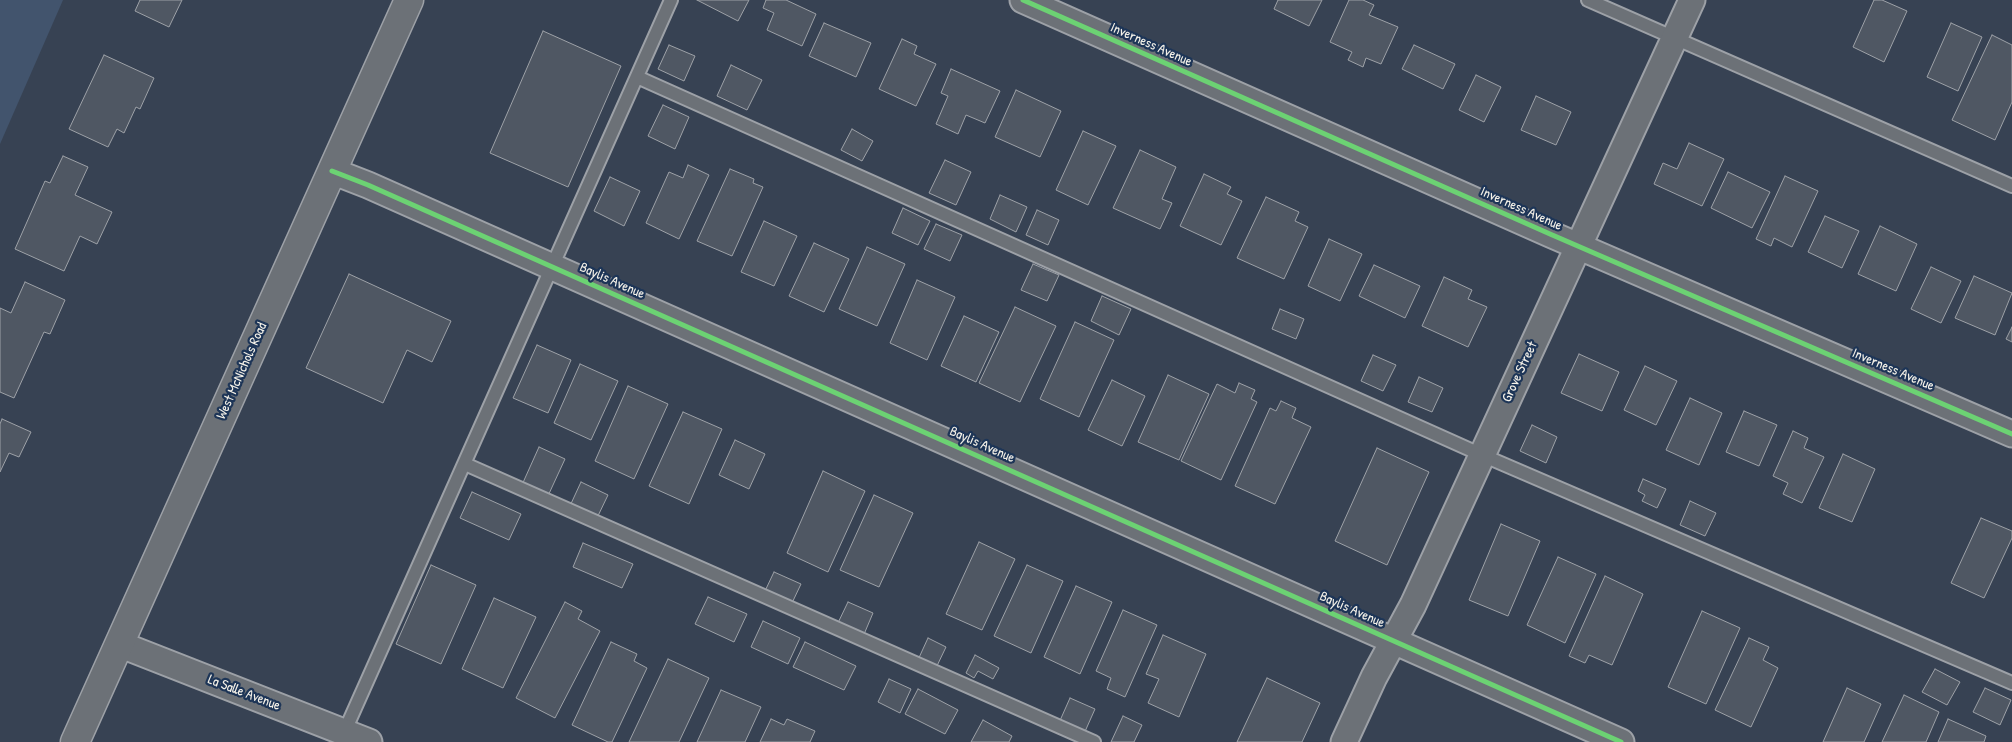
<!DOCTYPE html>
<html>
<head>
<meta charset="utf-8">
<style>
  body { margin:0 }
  canvas { display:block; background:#374253 }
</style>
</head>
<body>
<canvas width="2012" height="742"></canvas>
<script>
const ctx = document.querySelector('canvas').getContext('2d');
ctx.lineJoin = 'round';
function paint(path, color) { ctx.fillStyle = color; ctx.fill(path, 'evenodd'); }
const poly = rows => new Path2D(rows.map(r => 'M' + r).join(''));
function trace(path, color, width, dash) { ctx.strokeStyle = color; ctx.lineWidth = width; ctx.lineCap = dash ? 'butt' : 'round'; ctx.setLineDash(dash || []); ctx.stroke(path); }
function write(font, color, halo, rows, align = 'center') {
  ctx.font = font + ' "Patrick Hand",sans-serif'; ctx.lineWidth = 4.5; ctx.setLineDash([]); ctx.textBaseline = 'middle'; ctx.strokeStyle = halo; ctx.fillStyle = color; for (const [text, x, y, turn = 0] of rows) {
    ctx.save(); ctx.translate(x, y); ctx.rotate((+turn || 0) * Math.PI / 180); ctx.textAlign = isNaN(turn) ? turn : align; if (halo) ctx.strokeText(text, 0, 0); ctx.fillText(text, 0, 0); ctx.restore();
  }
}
const green = poly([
  [0,0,63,0,0,144]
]);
const building = poly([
  [140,0,182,0,169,27,135,11,140,0],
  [697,0,749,0,738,21,697,0],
  [766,0,786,0,816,14,802,46,767,30,774,13,763,8,766,0],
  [1278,0,1322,0,1309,26,1274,9,1278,0],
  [1349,0,1363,0,1374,5,1369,15,1398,27,1381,64,1366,58,1363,67,1348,60,1352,52,1330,42,1349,0],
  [1874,0,1882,0,1907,11,1884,62,1853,47,1874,0],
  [824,23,871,43,856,77,809,56,824,23],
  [1951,23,1982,37,1958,91,1927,77,1951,23],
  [543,31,621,66,568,187,490,153,543,31],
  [1992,35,2012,45,2012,102,1995,140,1952,120,1992,35],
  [902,39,917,46,914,54,936,64,916,106,879,89,902,39],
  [669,45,695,56,684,81,658,69,669,45],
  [1414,45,1455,64,1443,89,1402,69,1414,45],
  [104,55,154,78,140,109,136,107,124,133,117,129,108,147,69,129,104,55],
  [731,65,762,80,747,110,717,96,731,65],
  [951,69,1000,91,985,123,966,115,958,134,936,124,948,96,941,93,951,69],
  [1476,75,1501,87,1484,122,1459,110,1476,75],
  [1016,90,1061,111,1040,157,995,137,1016,90],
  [1536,96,1571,112,1556,145,1521,130,1536,96],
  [663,105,689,117,675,149,648,136,663,105],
  [852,129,873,141,862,161,841,150,852,129],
  [1083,131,1116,146,1088,205,1056,190,1083,131],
  [1689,143,1724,159,1702,206,1654,184,1663,163,1677,169,1689,143],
  [1140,150,1176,167,1162,199,1172,203,1160,229,1113,208,1140,150],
  [63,156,88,167,75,195,112,212,97,244,80,236,64,271,15,249,45,181,50,183,63,156],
  [945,160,971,172,956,205,929,193,945,160],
  [688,165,709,175,679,239,646,223,669,172,683,178,688,165],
  [730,169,754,179,753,183,763,187,732,256,697,241,730,169],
  [1728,172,1770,192,1752,228,1711,208,1728,172],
  [1204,174,1231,187,1227,194,1242,201,1221,245,1180,226,1204,174],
  [1785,176,1818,191,1792,247,1774,238,1771,246,1756,239,1785,176],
  [610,177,640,191,624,226,594,211,610,177],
  [1000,195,1027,207,1016,232,990,219,1000,195],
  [1266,197,1299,212,1295,221,1308,227,1284,279,1237,258,1266,197],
  [903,208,930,221,918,245,892,233,903,208],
  [1037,210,1059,220,1048,245,1026,235,1037,210],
  [1825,216,1859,231,1842,268,1808,252,1825,216],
  [764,221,797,236,774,286,741,272,764,221],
  [936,224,962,235,950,261,924,249,936,224],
  [1880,226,1917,244,1896,291,1858,274,1880,226],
  [1329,239,1362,254,1340,301,1308,286,1329,239],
  [814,243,849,259,824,312,789,296,814,243],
  [867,247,905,264,877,326,839,309,867,247],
  [1033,264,1059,275,1047,301,1021,290,1033,264],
  [1374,265,1420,286,1405,318,1359,296,1374,265],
  [1931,267,1961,281,1941,323,1911,309,1931,267],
  [349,274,451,321,432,362,407,350,383,403,306,368,349,274],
  [1974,276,2012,293,1995,335,1955,318,1974,276],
  [1444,277,1472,290,1468,299,1487,307,1468,347,1422,326,1444,277],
  [917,280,955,297,927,360,890,343,917,280],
  [25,282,65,300,50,334,44,332,14,398,0,392,0,308,11,313,25,282],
  [1102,296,1131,309,1119,335,1091,321,1102,296],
  [1015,307,1056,326,1020,402,979,383,1015,307],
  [1280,309,1304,319,1296,339,1272,329,1280,309],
  [964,316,999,332,976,382,941,366,964,316],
  [1075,322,1114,340,1079,417,1040,399,1075,322],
  [2012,327,2012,342,2006,339,2012,327],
  [537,345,571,360,548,413,513,398,537,345],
  [1579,354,1619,372,1602,411,1561,393,1579,354],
  [1373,355,1396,365,1383,391,1361,381,1373,355],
  [580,364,618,381,591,440,554,423,580,364],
  [1645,366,1677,381,1656,425,1624,410,1645,366],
  [1168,375,1209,394,1179,460,1138,442,1168,375],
  [1419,377,1443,388,1432,412,1408,402,1419,377],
  [1112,380,1145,396,1122,446,1088,430,1112,380],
  [1239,383,1255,390,1251,399,1257,402,1221,480,1181,461,1217,384,1235,393,1239,383],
  [628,386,668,404,634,479,595,461,628,386],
  [1690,398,1722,413,1699,465,1666,450,1690,398],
  [1281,401,1296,408,1292,418,1311,427,1275,504,1235,486,1270,408,1276,411,1281,401],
  [1744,411,1777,425,1759,466,1726,452,1744,411],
  [683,412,722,429,689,504,649,486,683,412],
  [2,419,31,432,19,457,9,453,0,472,0,424,2,419],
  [1532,425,1557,437,1546,463,1520,451,1532,425],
  [1793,431,1808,438,1804,448,1824,457,1802,503,1783,494,1788,483,1773,476,1793,431],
  [735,440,765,454,749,489,719,475,735,440],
  [539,447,565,459,547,498,521,487,539,447],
  [1377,448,1429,472,1387,565,1335,541,1377,448],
  [1843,454,1875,469,1852,522,1819,508,1843,454],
  [823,471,865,491,828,572,787,553,823,471],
  [1643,479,1666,489,1657,508,1642,501,1645,495,1638,491,1643,479],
  [581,482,608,495,596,520,569,508,581,482],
  [472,492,521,514,509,540,460,518,472,492],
  [874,495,913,513,879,587,840,570,874,495],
  [1690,501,1716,513,1705,536,1680,525,1690,501],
  [1981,518,2012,531,2012,538,1984,598,1951,583,1981,518],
  [1501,524,1540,541,1508,616,1469,600,1501,524],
  [979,542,1015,559,982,630,946,614,979,542],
  [583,543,633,564,622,588,573,567,583,543],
  [1558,557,1596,574,1565,643,1527,625,1558,557],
  [431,565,476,585,441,664,396,644,431,565],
  [1027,565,1063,581,1031,653,994,636,1027,565],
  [774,572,801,584,792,603,765,591,774,572],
  [1605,576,1643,594,1612,665,1589,655,1585,663,1569,656,1605,576],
  [1076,586,1112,602,1080,674,1044,657,1076,586],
  [708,597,747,614,734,642,695,624,708,597],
  [494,598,536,617,503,688,462,669,494,598],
  [565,602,582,611,578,619,600,631,555,718,516,698,565,602],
  [848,602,873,613,862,639,836,627,848,602],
  [1123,610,1157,625,1125,697,1107,689,1111,678,1096,671,1123,610],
  [1702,611,1740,628,1706,704,1668,687,1702,611],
  [763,621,800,638,788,664,751,647,763,621],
  [1163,635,1206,654,1179,717,1148,703,1159,679,1146,674,1163,635],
  [928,638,946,647,935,670,917,662,928,638],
  [1749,638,1769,647,1763,660,1778,668,1751,727,1715,710,1749,638],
  [611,642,637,654,634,661,647,668,612,742,608,742,572,725,611,642],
  [805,642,856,666,844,690,793,667,805,642],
  [975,655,999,668,993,679,978,671,974,678,966,673,975,655],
  [668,659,709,678,679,742,629,742,668,659],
  [1935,669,1960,682,1947,705,1922,692,1935,669],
  [1267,678,1320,703,1302,742,1237,742,1267,678],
  [889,679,911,689,900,713,878,702,889,679],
  [1847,688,1881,704,1864,742,1823,742,1847,688],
  [1985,688,2011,700,2000,725,1973,712,1985,688],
  [918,689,958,710,945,734,905,714,918,689],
  [721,690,761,707,745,742,697,742,721,690],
  [1904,695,1939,712,1926,742,1882,742,1904,695],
  [1070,698,1095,709,1083,736,1058,725,1070,698],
  [1123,716,1142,725,1134,742,1111,742,1123,716],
  [771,719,784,725,787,719,815,731,810,742,760,742,771,719],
  [1948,719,1986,736,1984,742,1938,742,1948,719],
  [983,720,1012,736,1009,742,971,742,983,720]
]);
const service = poly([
  [1588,0,2012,186],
  [637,77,1482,455,2012,683],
  [465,464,1094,742],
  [343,735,671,0]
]);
const minor = poly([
  [1023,0,1550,234,2012,434],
  [332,171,368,185,1621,742],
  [119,644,369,742],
  [1344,742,1374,677,1413,605,1692,0]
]);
const secondary = poly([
  [75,742,409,0]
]);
const cycleway = poly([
  [1023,0,1550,234,2012,434],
  [332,171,368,185,1621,742]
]);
const streetNames = [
  ["Inverness Avenue",1151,45,24],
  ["Inverness Avenue",1521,209,24],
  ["Baylis Avenue",612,281,24],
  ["Inverness Avenue",1893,370,23],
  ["West McNichols Road",242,371,-66],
  ["Grove Street",1520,372,-65],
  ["Baylis Avenue",982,445,24],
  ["Baylis Avenue",1352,610,24],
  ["La Salle Avenue",244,693,21]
];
paint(green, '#42546d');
paint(building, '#4f5763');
trace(building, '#9da1a7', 1);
trace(service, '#9da1a7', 16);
trace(minor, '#9da1a7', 29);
trace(secondary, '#9da1a7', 31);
trace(service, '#6c7177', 12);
trace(minor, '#6c7177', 25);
trace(secondary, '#6c7177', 28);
trace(cycleway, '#6cd273', 5);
write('14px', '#f4f1e8', '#1d3557', streetNames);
</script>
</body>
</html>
